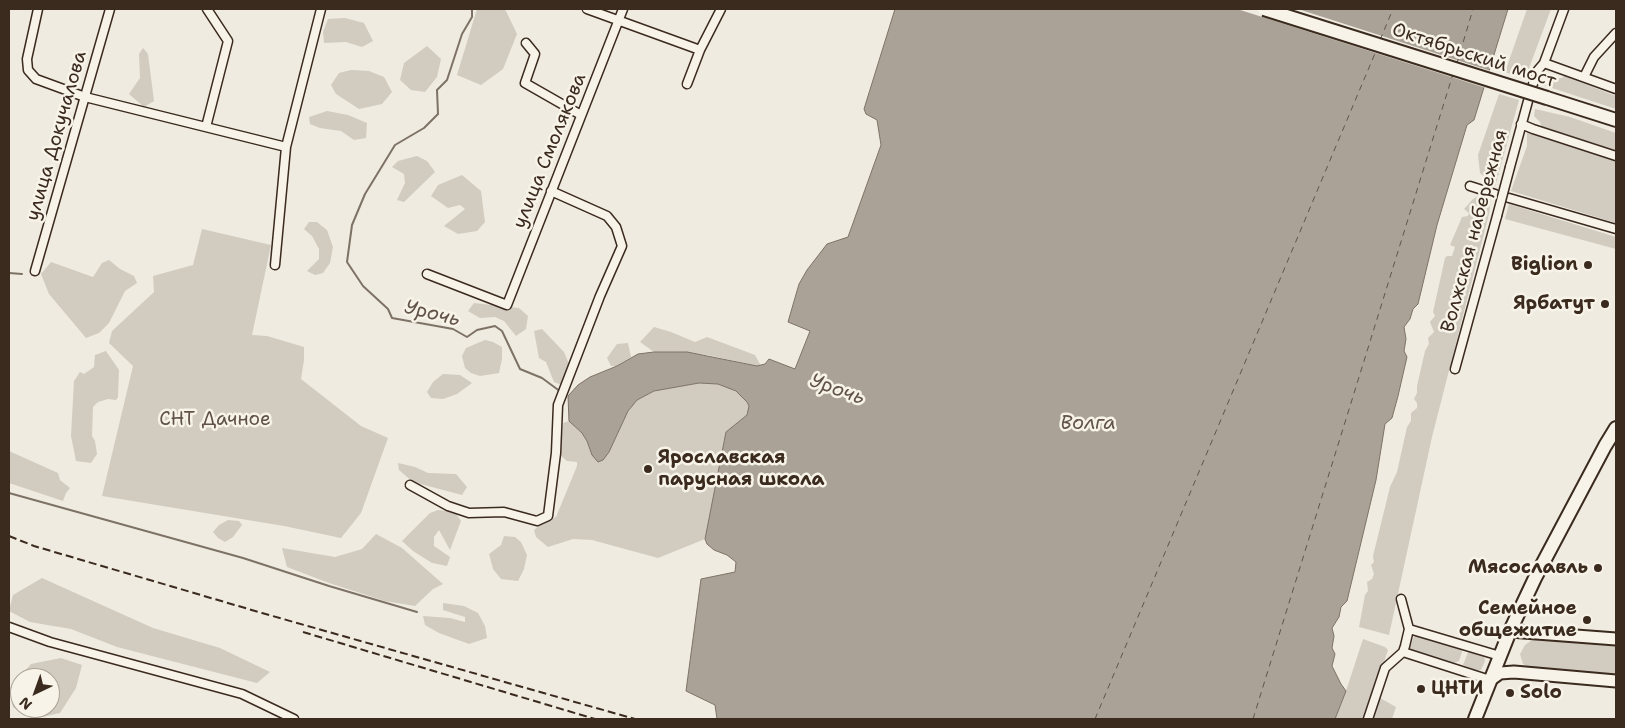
<!DOCTYPE html>
<html>
<head>
<meta charset="utf-8">
<style>
  body { margin:0 }
  #map { position:relative; width:1625px; height:728px; overflow:hidden; background:#efebe0; font-family:"Shantell Sans",sans-serif }
  canvas { display:block }
  .frame { position:absolute; inset:0; border:10px solid #3b2a1e; pointer-events:none }
  .north { position:absolute; left:10px; top:668px; width:50px; height:50px; box-sizing:border-box; background:#f7f3e8; border:1px solid #aca397; border-radius:50%; rotate:222deg; font-size:14px; font-weight:700; line-height:20px; text-align:center; color:#3b2a1e }
  .north::after { content:''; display:block; margin:auto; width:18px; height:22px; background:#3b2a1e; clip-path:polygon(50% 0,100% 100%,50% 72%,0 100%) }
</style>
</head>
<body>
<div id="map">
<canvas width="1625" height="728"></canvas>
<div class="frame"></div>
<div class="north">N</div>
</div>
<script>
const ctx = document.querySelector('canvas').getContext('2d');
ctx.lineJoin = 'round';
function paint(path, color) { ctx.fillStyle = color; ctx.fill(path, 'evenodd'); }
const poly = rows => new Path2D(rows.map(r => 'M' + r).join(''));
function trace(path, color, width, dash) { ctx.strokeStyle = color; ctx.lineWidth = width; ctx.lineCap = dash ? 'butt' : 'round'; ctx.setLineDash(dash || []); ctx.stroke(path); }
function write(font, color, halo, rows, align = 'center') {
  ctx.font = font + ' "Shantell Sans",sans-serif'; ctx.lineWidth = 5; ctx.setLineDash([]); ctx.textBaseline = 'middle'; ctx.strokeStyle = halo; ctx.fillStyle = color; for (const [text, x, y, turn = 0] of rows) {
    ctx.save(); ctx.translate(x, y); ctx.rotate((+turn || 0) * Math.PI / 180); ctx.textAlign = isNaN(turn) ? turn : align; if (halo) ctx.strokeText(text, 0, 0); ctx.fillText(text, 0, 0); ctx.restore();
  }
}
const green = poly([
  [477,9,505,9,517,34,503,69,481,85,457,75],
  [1527,9,1551,9,1525,79,1505,72],
  [345,18,364,23,373,41,362,47,346,42,324,43,323,32,328,19],
  [427,46,441,59,437,77,425,92,411,90,400,80,404,63],
  [143,48,148,54,154,101,144,107,129,94,140,78,139,54],
  [351,70,369,71,384,77,392,92,382,104,359,109,336,94,331,85,339,73],
  [1564,76,1616,96,1616,109,1543,85,1544,82,1548,79,1562,78],
  [1499,94,1519,100,1495,187,1480,173,1478,155],
  [1535,109,1570,117,1616,133,1616,153,1542,128,1540,122,1534,116],
  [327,111,348,115,367,123,366,138,354,140,341,131,320,128,310,124,309,117],
  [1527,129,1616,159,1616,223,1511,191,1527,146],
  [417,156,427,161,435,172,404,202,397,200,405,183,404,174,392,167,398,161],
  [462,175,481,191,485,222,477,231,458,234,444,226,465,209,460,205,448,208,431,196,438,185],
  [1478,196,1491,198,1489,214,1432,437,1389,635,1359,627,1365,595,1368,591,1367,582,1372,579,1374,574,1371,565,1374,562,1373,556,1390,487,1397,472,1407,427,1411,421,1411,413,1417,408,1417,403,1414,399,1417,393,1417,386,1425,351,1429,344,1428,338,1434,332,1430,322,1435,316,1433,312,1445,258,1447,256,1452,256,1455,247,1450,245,1462,217,1468,216,1469,213,1464,209,1473,199],
  [1509,204,1616,237,1616,249,1505,219],
  [309,222,317,222,327,230,333,247,330,263,323,273,315,275,307,271,319,259,319,249,312,236,304,229],
  [202,229,271,245,252,335,267,336,304,347,304,360,301,379,361,426,388,438,361,513,341,538,284,526,102,496,133,366,109,343,112,331,154,292,153,276,193,265],
  [109,260,120,269,134,276,137,283,125,291,109,323,99,333,86,338,49,294,41,274,51,262,93,277,102,263],
  [474,303,519,308,528,316,526,329,516,336,504,321,495,317,480,318,468,311],
  [654,327,671,332,695,342,707,337,755,355,761,366,757,366,707,355,668,352,654,352,640,342],
  [542,329,564,352,570,366,562,385,554,382,546,362,539,358,534,331],
  [485,340,493,342,502,347,502,359,499,373,480,376,471,373,465,368,462,356,466,348],
  [628,343,631,357,617,366,611,366,607,358,617,344],
  [106,351,119,370,118,397,116,400,108,399,98,402,93,407,92,436,95,441,97,454,91,463,76,461,71,436,74,381,80,372,84,374,94,367,95,355],
  [443,374,460,375,472,383,457,394,443,399,431,398,427,392,433,382],
  [699,383,718,384,727,386,743,396,749,406,747,415,726,432,705,539,658,558,592,540,573,539,548,547,536,537,534,530,544,522,556,517,577,466,577,462,567,461,560,455,563,423,569,421,582,433,587,441,592,455,609,452,628,411,637,400,654,391],
  [9,451,58,473,60,480,70,488,66,493,63,501,9,483],
  [398,463,415,467,428,473,456,474,467,487,462,495,413,482,399,470],
  [438,510,455,512,461,521,450,550,439,530,434,537,434,546,450,557,447,566,432,563,413,551,402,541,430,513],
  [228,520,239,521,242,525,233,537,225,542,218,538,213,532,219,525],
  [376,534,402,548,443,584,433,589,415,606,385,601,329,583,287,567,282,548,335,557,362,549],
  [504,536,515,537,521,542,527,555,524,569,518,581,501,579,493,569,489,554,501,545],
  [42,578,153,628,220,648,270,672,257,683,117,647,71,629,30,622,9,611,13,595],
  [443,603,464,606,478,613,485,626,487,638,469,644,439,633,425,625,423,616,450,618,465,622,465,617,443,610],
  [1416,636,1420,636,1461,648,1462,652,1459,661,1454,663,1412,651,1410,648,1413,638],
  [1535,638,1616,645,1616,677,1533,670,1523,664,1520,654,1525,645],
  [1363,639,1385,647,1388,650,1373,694,1396,707,1392,719,1335,719,1346,691],
  [1469,650,1484,656,1485,661,1481,670,1475,670,1463,665],
  [61,658,82,665,76,688,60,713,33,719,13,707,9,689,31,664],
  [20,678,50,678,50,708,20,708]
]);
const water = poly([
  [895,9,1508,9,1474,120,1467,125,1437,225,1418,304,1413,309,1410,319,1404,327,1406,339,1404,351,1407,357,1398,396,1392,418,1385,424,1376,480,1347,601,1341,607,1339,617,1332,628,1334,636,1332,648,1335,654,1332,666,1341,684,1346,691,1335,719,717,719,715,705,686,691,701,579,735,572,736,562,727,555,714,550,707,544,705,539,726,432,747,415,749,406,747,402,736,391,718,384,699,383,654,391,637,400,628,411,609,452,603,460,598,462,592,455,587,441,582,433,569,421,568,396,578,385,590,377,617,366,638,354,654,352,687,352,757,366,765,364,769,359,795,369,810,331,788,322,799,284,807,270,827,244,848,237,881,145,877,120,866,114,864,109,895,9]
]);
const pier = poly([
  [1237,9,1298,9,1491,71,1486,88]
]);
const stream = poly([
  [472,9,472,17,462,34,447,80,437,90,438,114,424,128,395,145,365,194,352,225,347,262,363,286,388,309,392,318,453,329,467,337,477,330,495,326,502,331,520,369,542,378,561,392],
  [9,273,22,274],
  [9,493,243,558,329,586,417,612]
]);
const ferry = poly([
  [1380,40,1393,9],
  [1457,63,1473,9],
  [1095,719,1376,51],
  [1253,719,1453,74]
]);
const street = poly([
  [38,9,27,59,28,70,36,79,85,97,286,147],
  [587,9,700,50],
  [526,43,535,54,525,83,581,115],
  [1544,63,1616,89],
  [1584,77,1594,57,1616,33],
  [687,84,700,50,721,9],
  [1533,84,1538,70,1544,63,1564,9],
  [1521,124,1533,129,1616,156],
  [206,127,228,41,207,9],
  [1510,167,1528,101],
  [1470,186,1495,194],
  [1509,198,1616,229],
  [275,265,286,147,321,9],
  [35,271,110,9],
  [427,274,507,305,623,9],
  [1455,369,1497,216],
  [410,485,448,506,469,513,504,512,537,521,548,516,556,453,558,405,600,296,622,246,616,227,607,216,551,191],
  [9,627,50,642,242,694,294,719],
  [1409,629,1500,656],
  [1403,652,1490,680],
  [1368,719,1385,668,1403,652,1405,646,1409,629,1401,599]
]);
const secondary = poly([
  [1510,631,1616,639],
  [1490,680,1500,673,1514,672,1616,681]
]);
const primary = poly([
  [1547,98,1616,120],
  [1475,719,1510,631,1535,578,1605,446,1616,428]
]);
const rail = poly([
  [9,536,34,546,262,613,635,719],
  [303,632,595,719]
]);
const streetBridge = poly([
  [1497,216,1510,167]
]);
const primaryBridge = poly([
  [1264,9,1547,98]
]);
const markers = [
  [1588,265,5,"#3b2a1e"],
  [1605,304,5,"#3b2a1e"],
  [648,469,5,"#3b2a1e"],
  [1598,568,5,"#3b2a1e"],
  [1587,620,5,"#3b2a1e"],
  [1421,689,5,"#3b2a1e"],
  [1510,693,5,"#3b2a1e"]
];
const streetNames = [
  ["Октябрьский мост",1474,56,18],
  ["улица Докучалова",57,136,-74],
  ["улица Смолякова",550,151,-68],
  ["Волжская набережная",1475,231,-75]
];
const poiNames = [
  ["Biglion",1578,265],
  ["Ярбатут",1595,304],
  ["Ярославская",658,458,"left"],
  ["парусная школа",658,480,"left"],
  ["Мясославль",1588,568],
  ["Семейное",1577,609],
  ["общежитие",1577,631],
  ["ЦНТИ",1431,689,"left"],
  ["Solo",1520,693,"left"]
];
const parkNames = [
  ["СНТ Дачное",215,420]
];
const waterNames = [
  ["Урочь",432,314,14],
  ["Урочь",837,390,20],
  ["Волга",1088,424]
];
paint(green, '#d1cbc0');
paint(water, '#aaa296');
trace(water, '#7e7266', 1);
paint(pier, '#efebe0');
trace(stream, '#7e7266', 2);
trace(ferry, '#625448', 1, [6, 5]);
trace(street, '#3b2a1e', 11);
trace(secondary, '#3b2a1e', 15);
trace(primary, '#3b2a1e', 16);
trace(street, '#f7f3e8', 8);
trace(secondary, '#f7f3e8', 11);
trace(primary, '#f7f3e8', 12);
trace(rail, '#3b2a1e', 2, [8, 4]);
trace(streetBridge, '#3b2a1e', 11, []);
trace(primaryBridge, '#3b2a1e', 16, []);
trace(streetBridge, '#f7f3e8', 8);
trace(primaryBridge, '#f7f3e8', 12);
for (const [x, y, r, color] of markers) { const dot = new Path2D(); dot.arc(x, y, r, 0, 2 * Math.PI); ctx.fillStyle = color; ctx.fill(dot); trace(dot, '#f7f3e8', 2); }
write('19px', '#3b2a1e', '#f7f3e8', streetNames);
write('bold 19px', '#3b2a1e', '#f7f3e8', poiNames, 'right');
write('19px', '#605246', '#f7f3e8', parkNames);
write('italic 20px', '#625448', '#f7f3e8', waterNames);
</script>
</body>
</html>
